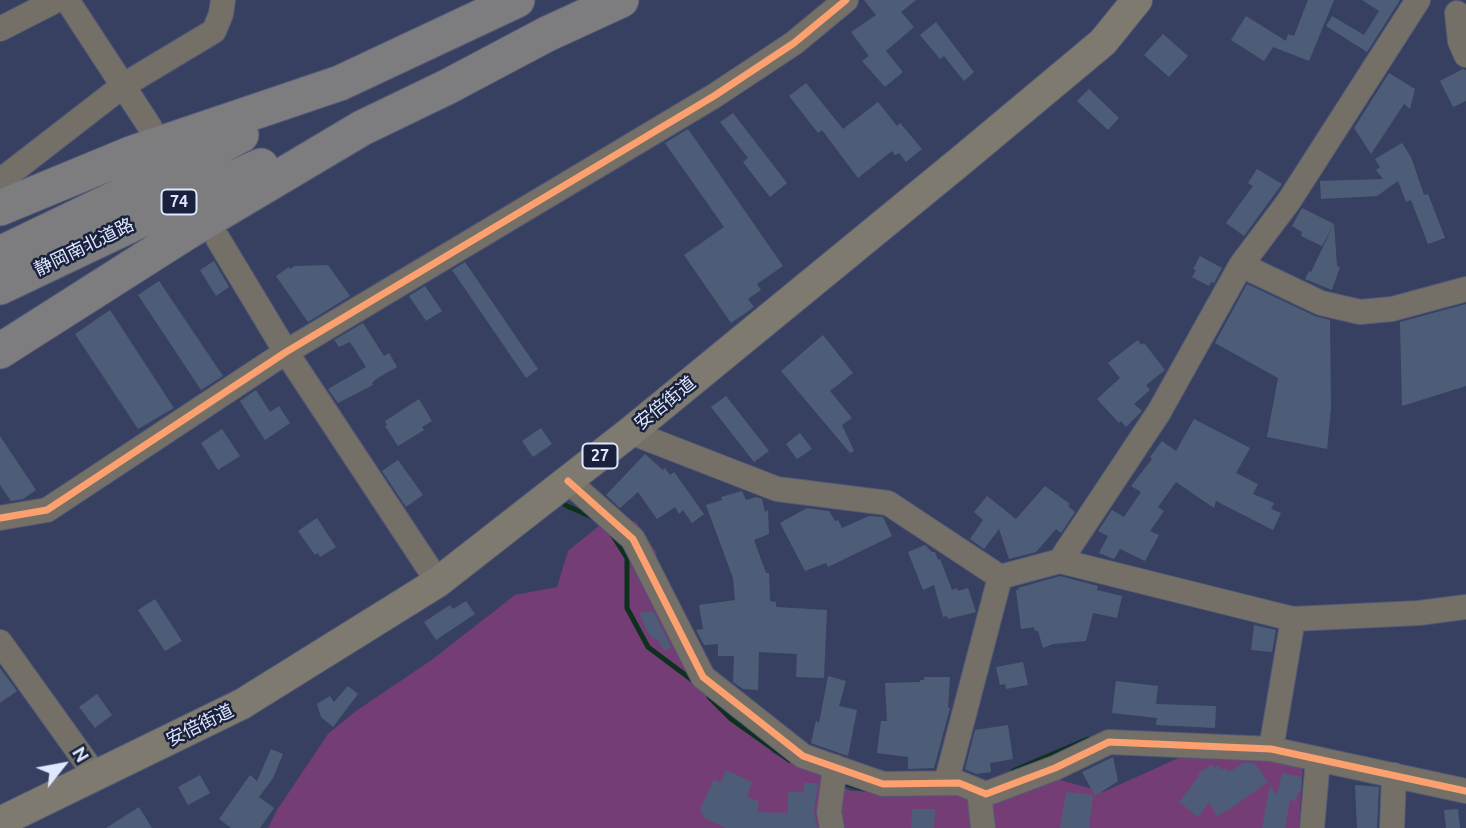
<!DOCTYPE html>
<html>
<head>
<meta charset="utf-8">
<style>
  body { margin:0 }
  #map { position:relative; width:1466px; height:828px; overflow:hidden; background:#384062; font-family:Ubuntu,sans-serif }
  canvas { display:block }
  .north { position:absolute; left:28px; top:730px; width:70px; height:70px; -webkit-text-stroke:5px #19213d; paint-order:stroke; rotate:59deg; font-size:19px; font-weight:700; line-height:28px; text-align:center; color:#e0e8ff }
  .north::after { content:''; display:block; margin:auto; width:24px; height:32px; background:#e0e8ff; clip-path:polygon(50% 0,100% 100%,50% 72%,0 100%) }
</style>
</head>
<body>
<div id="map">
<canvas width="1466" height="828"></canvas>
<div class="north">N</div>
</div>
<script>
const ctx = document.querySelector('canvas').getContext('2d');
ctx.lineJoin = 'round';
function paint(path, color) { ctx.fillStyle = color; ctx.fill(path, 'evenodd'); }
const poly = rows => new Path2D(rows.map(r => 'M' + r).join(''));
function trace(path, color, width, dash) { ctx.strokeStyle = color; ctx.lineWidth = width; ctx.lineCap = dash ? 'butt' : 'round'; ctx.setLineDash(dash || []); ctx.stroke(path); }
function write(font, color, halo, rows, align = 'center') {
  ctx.font = font + ' Ubuntu,"Noto Sans JP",sans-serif'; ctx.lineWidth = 5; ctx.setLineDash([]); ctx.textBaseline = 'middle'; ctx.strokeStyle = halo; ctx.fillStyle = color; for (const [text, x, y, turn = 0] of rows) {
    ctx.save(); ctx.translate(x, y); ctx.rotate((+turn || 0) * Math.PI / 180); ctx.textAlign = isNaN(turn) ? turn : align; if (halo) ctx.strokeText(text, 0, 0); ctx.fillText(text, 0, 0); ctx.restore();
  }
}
const green = poly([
  [611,516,636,522,656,552,659,602,714,692,773,753,851,791,956,791,1042,775,1103,792,1212,743,1303,766,1299,828,268,828,277,810,328,734,356,711,433,659,515,595,557,587,568,551]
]);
const stream = poly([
  [565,505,594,518],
  [613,536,627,558,627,608,648,647,692,680],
  [709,697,731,719,789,760],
  [1013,771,1088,739],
  [840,782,864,789]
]);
const building = poly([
  [864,0,916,0,901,12,914,27,886,51,903,72,885,87,862,61,869,56,851,32,876,15],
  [1308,0,1334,0,1309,61,1273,47,1264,61,1231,40,1246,16,1286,41,1288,34,1294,36],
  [1362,0,1400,0,1367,52,1326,26,1332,16,1364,35,1379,11],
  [936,22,974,72,964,81,944,56,940,59,920,35],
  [1163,34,1188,56,1169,77,1144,55],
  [1463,69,1466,70,1466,101,1453,107,1440,81],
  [1389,73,1415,89,1410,109,1404,104,1371,154,1354,128],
  [806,83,843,129,878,102,897,126,900,123,922,149,906,162,899,153,895,155,892,151,858,178,822,130,818,133,789,96],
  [1089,89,1119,118,1108,130,1077,101],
  [733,113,787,183,770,197,743,162,748,158,720,122],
  [688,129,783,266,757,284,761,290,748,299,754,307,731,323,684,255,724,227,665,143],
  [1402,143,1411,157,1424,195,1428,194,1445,238,1428,244,1411,200,1406,202,1398,181,1377,196,1321,199,1320,181,1383,179,1376,170,1380,167,1375,159],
  [1257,169,1282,184,1244,236,1226,223,1253,186,1248,183],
  [1302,208,1334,224,1322,246,1301,236,1302,232,1292,226],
  [1334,224,1337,266,1340,267,1332,290,1305,279,1309,271,1311,272],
  [1200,256,1222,268,1214,283,1211,282,1209,286,1192,277,1196,270,1193,269],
  [214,261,229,287,216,296,200,270],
  [465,262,538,369,526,378,452,270],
  [328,265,350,296,308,322,276,276,289,267,290,269,295,266],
  [159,281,223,376,201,390,138,295],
  [1247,284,1315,316,1330,320,1331,408,1327,449,1267,437,1278,378,1215,343],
  [425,286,442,311,426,321,409,296],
  [1466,304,1466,386,1402,406,1400,322],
  [110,310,174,408,138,429,75,334],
  [363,323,384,356,389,353,397,367,376,379,372,383,373,385,338,403,328,389,366,367,350,342,339,347,334,340],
  [823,335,853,373,830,391,852,418,842,425,854,451,850,453,781,371],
  [1138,340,1141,345,1144,343,1165,370,1146,385,1150,390,1134,404,1142,411,1126,427,1121,421,1119,423,1097,399,1120,378,1108,363],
  [256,390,270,412,279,406,290,423,265,440,240,401],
  [726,396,769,451,754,462,711,407],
  [419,399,432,421,422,427,424,430,398,446,385,426,387,425,385,421],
  [1194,419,1250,448,1236,473,1258,484,1253,494,1274,503,1271,509,1281,513,1273,530,1216,501,1214,508,1176,482,1158,507,1164,511,1150,531,1159,535,1145,561,1120,549,1114,559,1099,553,1108,536,1098,531,1112,510,1124,517,1141,492,1131,486,1152,459,1150,457,1162,441,1176,451],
  [541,428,552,444,533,457,522,441],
  [222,429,240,456,218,470,201,443],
  [800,433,812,449,797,459,786,444],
  [0,436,36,490,23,499,11,501,0,485],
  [645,454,663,470,665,468,670,475,674,472,704,514,692,523,683,510,679,514,675,507,657,519,638,492,620,508,606,495],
  [398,460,423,495,406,507,382,471],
  [1045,486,1070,504,1068,506,1075,512,1061,533,1056,529,1036,552,1009,559,999,529,984,549,970,539,983,520,974,512,987,496,1016,519],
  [742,491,746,500,756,497,762,499,765,512,768,510,769,534,754,540,766,573,769,573,770,601,776,602,776,607,827,610,824,678,796,677,797,654,759,652,758,690,743,689,733,682,734,656,718,656,718,644,704,645,696,630,703,629,699,605,735,600,733,578,706,505,722,500,721,497],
  [807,508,829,511,835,521,838,520,842,528,869,516,883,517,892,536,828,567,826,563,805,571,780,523],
  [317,518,336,547,320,557,318,553,315,555,298,531],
  [925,545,932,552,935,552,938,560,940,559,952,590,957,588,958,591,968,588,976,612,948,619,947,616,943,617,934,585,923,590,908,552],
  [1060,576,1098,586,1097,590,1122,596,1117,618,1093,613,1086,641,1053,644,1043,648,1038,631,1035,631,1034,627,1021,629,1016,590,1019,590,1018,588],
  [155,599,182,641,165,651,138,610],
  [466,601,475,614,436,640,424,622,450,605,453,609],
  [653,611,671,647,665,651,656,638,654,639,648,633,639,613],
  [1254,625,1276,630,1272,652,1251,650],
  [1023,662,1028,685,1006,689,1005,684,1000,685,996,667],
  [0,668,17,691,0,703],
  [828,676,846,681,839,706,857,710,848,756,811,743,816,721,819,723],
  [924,677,950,677,948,707,950,708,934,768,908,769,908,757,877,753,881,721,887,721,885,683,920,682,920,680,924,680],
  [1116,681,1158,686,1156,704,1216,706,1215,728,1156,725,1157,718,1112,713],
  [348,686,358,694,333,727,321,717,317,704,330,696,334,702],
  [97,694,112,715,95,728,79,707],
  [1008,725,1013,759,990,763,991,772,976,774,965,769,975,730],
  [271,749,283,754,273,778,259,797,274,808,260,828,231,828,219,819,250,775,257,781],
  [1113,757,1118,781,1095,796,1082,772],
  [1243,763,1255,763,1268,782,1228,810,1217,816,1209,802,1198,817,1179,802,1199,776,1198,774,1212,764,1214,768,1218,765,1221,770,1226,767,1229,772],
  [726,770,752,782,747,796,759,802,757,812,788,813,788,792,804,792,804,783,818,783,814,810,817,828,726,828,705,818,700,810,714,779,720,783],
  [1282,773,1302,777,1300,793,1298,792,1296,801,1290,800,1285,828,1262,828,1270,785,1277,795],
  [200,775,210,793,188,805,178,787],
  [1355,785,1379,787,1377,828,1357,828],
  [1066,792,1093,795,1089,828,1060,828],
  [139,807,152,828,106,828],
  [912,809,935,809,934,828,911,828],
  [1458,809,1460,828,1446,828,1444,810]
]);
const minor = poly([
  [67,0,150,127],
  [1457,13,1460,41,1466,55],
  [0,29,57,0],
  [0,181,124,85,214,31,221,14,223,0],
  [218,239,286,352,438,582],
  [1241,265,1321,303,1360,312,1392,309,1466,289],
  [630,432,777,489,888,503,1000,577,1060,561,1293,619,1419,613,1466,607],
  [568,481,633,539,703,677,803,756,883,784,959,783,986,794,1055,768,1109,742,1271,749,1466,791],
  [0,518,47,510,286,352,714,96,794,43,846,0],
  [1060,561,1159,412,1241,265,1289,201,1418,0],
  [0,642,96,776],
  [1271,749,1293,619],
  [946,783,1000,577],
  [979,791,983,828],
  [832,828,829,812,835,767],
  [1312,828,1318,759],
  [1392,828,1394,775]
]);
const major = poly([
  [0,822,242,704,438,582,630,432,963,159,1103,42,1137,0]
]);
const highway = poly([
  [0,208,133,153,340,83,517,0],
  [0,254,154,180,241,135],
  [0,287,168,207,261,166],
  [0,351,187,232,362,128,447,87,547,34,621,0]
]);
const cycleway = poly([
  [568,481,633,539,703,677,803,756,883,784,959,783,986,794,1055,768,1109,742,1271,749,1466,791],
  [0,518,47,510,286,352,714,96,794,43,846,0]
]);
const shields = [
  [179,202,35],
  [600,456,35]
];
const shieldNames = [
  ["74",179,202],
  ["27",600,456]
];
const streetNames = [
  ["静岡南北道路",84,247,-26],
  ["安倍街道",665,403,-39],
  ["安倍街道",200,725,-26]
];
paint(green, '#753d76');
trace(stream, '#0e311d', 5);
paint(building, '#4e5d77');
trace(minor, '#535a75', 26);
trace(major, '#535a75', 32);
trace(highway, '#535a75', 37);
trace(minor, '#747067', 24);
trace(major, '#7e7a70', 30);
trace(highway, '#7d7c7f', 35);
trace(cycleway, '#fca06f', 7);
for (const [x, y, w] of shields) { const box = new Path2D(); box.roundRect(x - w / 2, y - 12.5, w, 25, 5); ctx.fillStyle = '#19213d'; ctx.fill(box); trace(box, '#e0e8ff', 2); }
write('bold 16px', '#e0e8ff', null, shieldNames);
write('18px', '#e0e8ff', '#19213d', streetNames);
</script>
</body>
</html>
